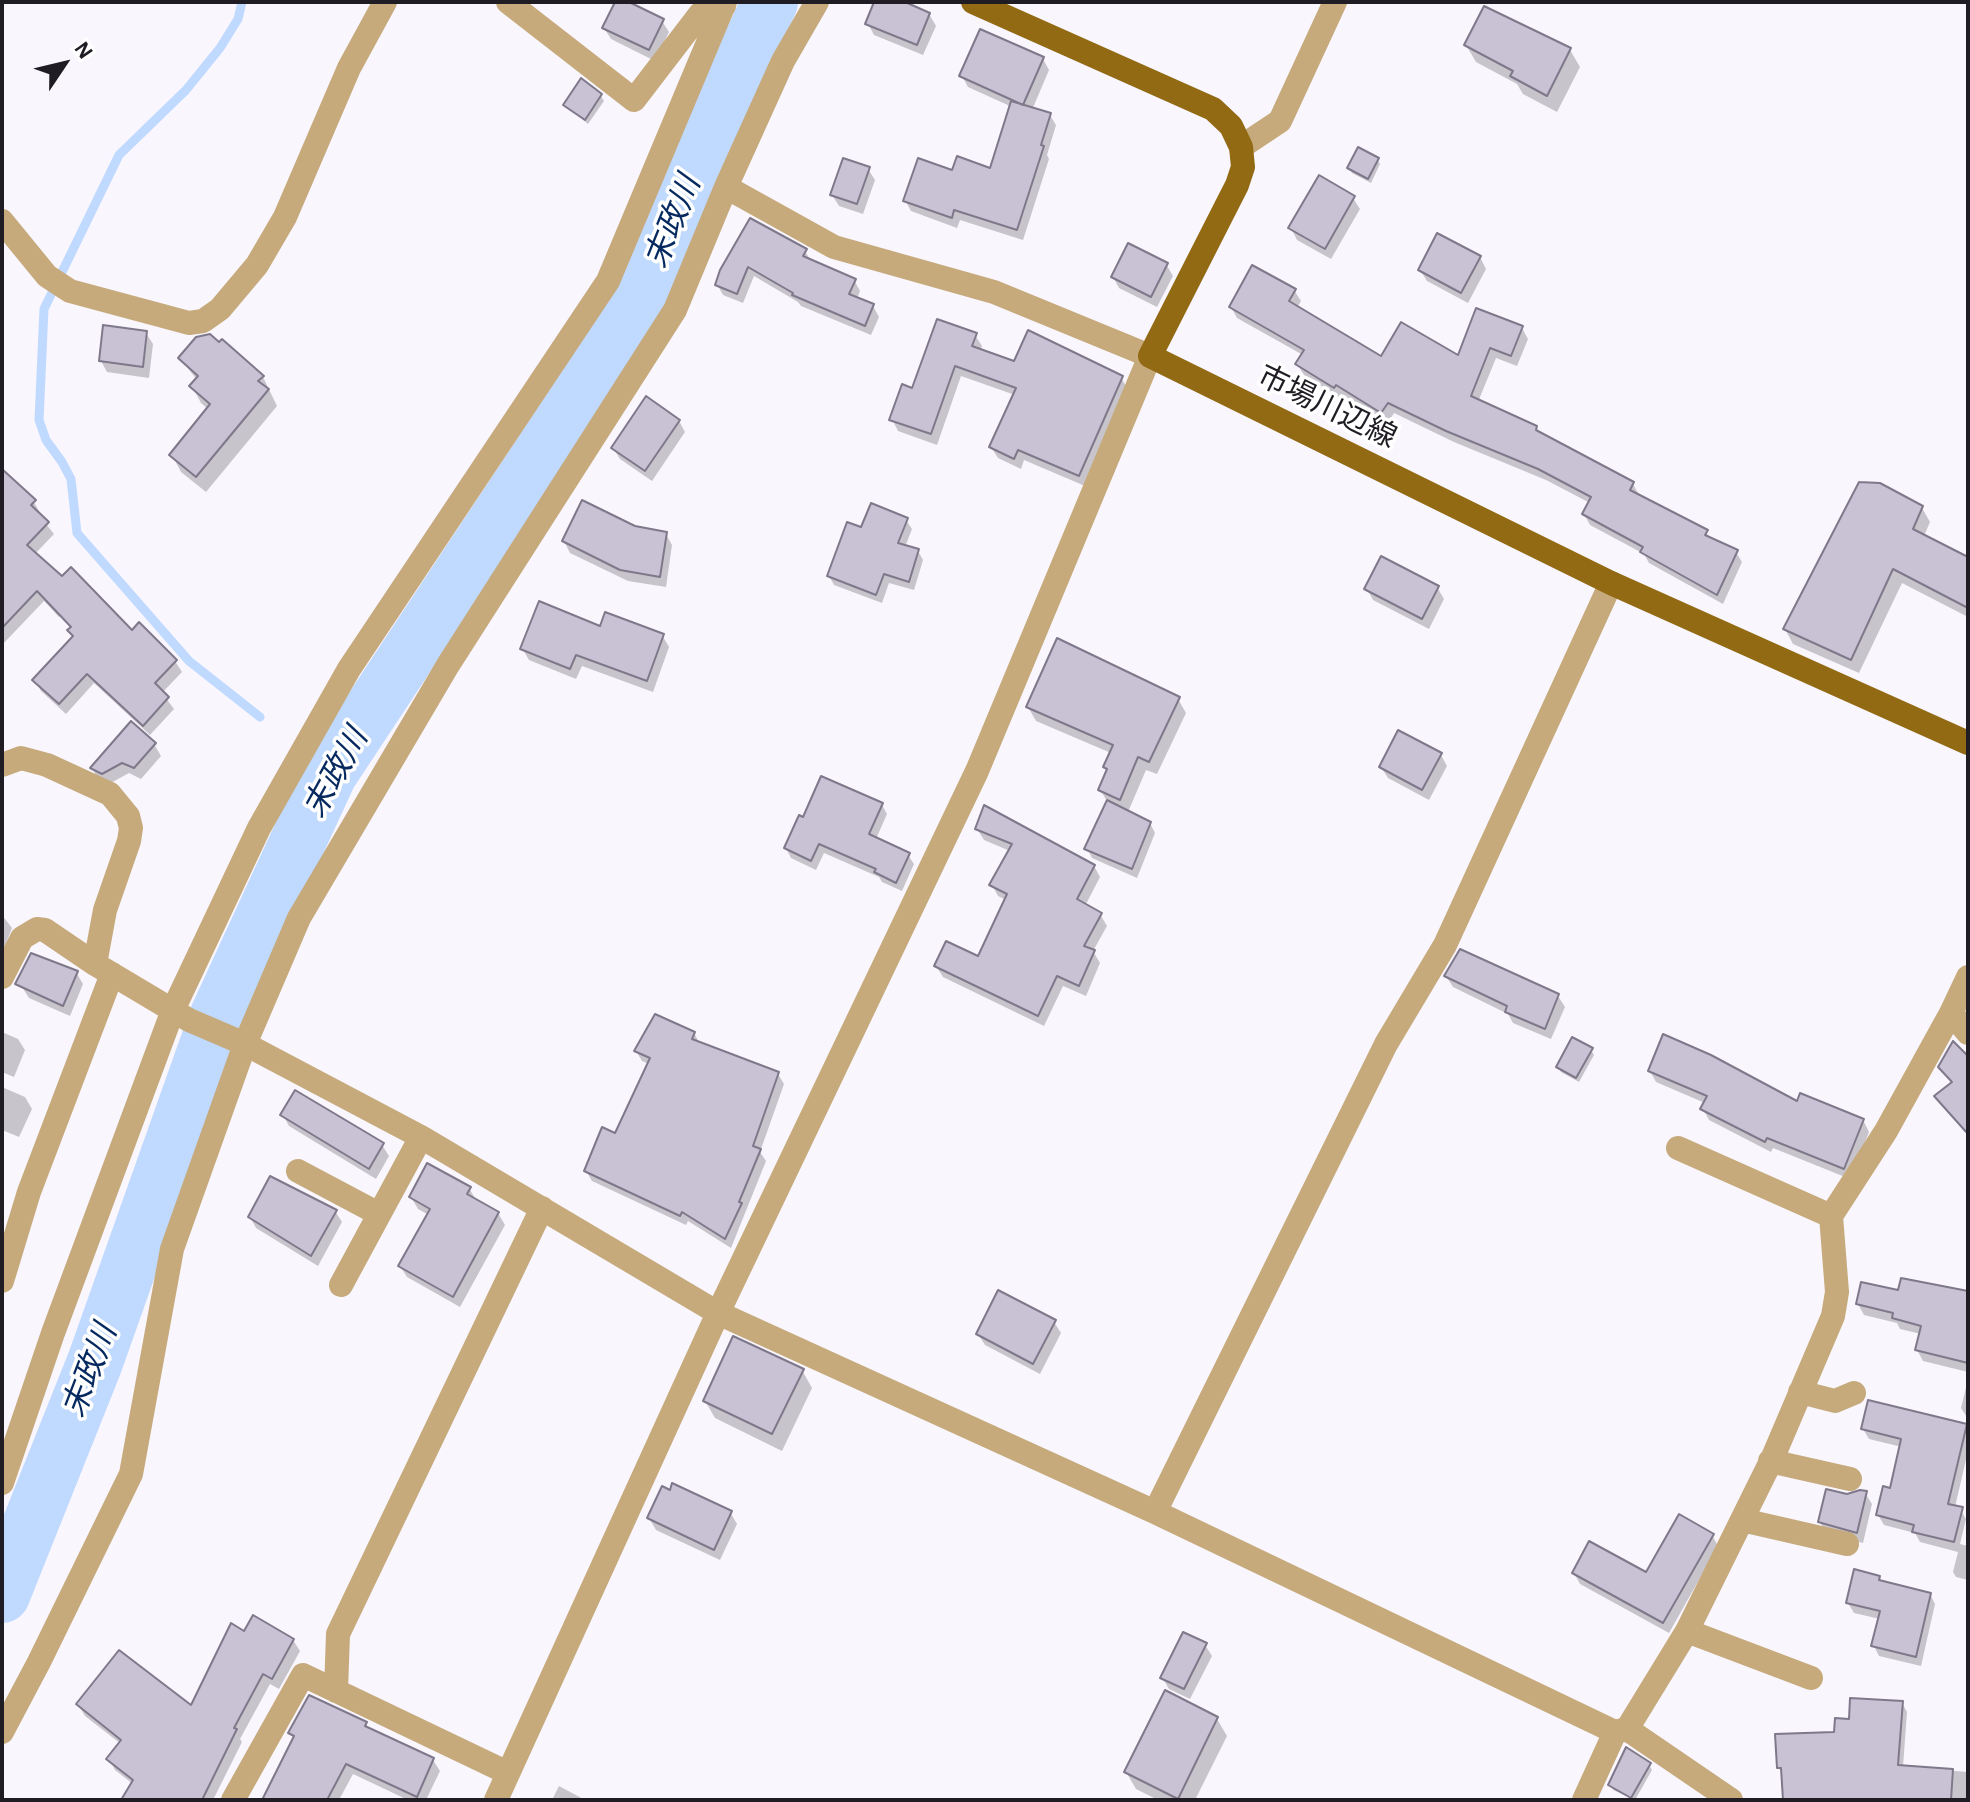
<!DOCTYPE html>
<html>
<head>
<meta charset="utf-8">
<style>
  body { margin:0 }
  #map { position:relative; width:1970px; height:1802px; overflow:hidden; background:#f9f6fe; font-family:"Alegreya Sans",sans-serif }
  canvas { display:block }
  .frame { position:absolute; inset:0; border:4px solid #1f1c23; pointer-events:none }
  .north { position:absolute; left:24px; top:24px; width:80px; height:80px; -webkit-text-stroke:6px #fff; paint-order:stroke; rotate:55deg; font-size:22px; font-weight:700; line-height:32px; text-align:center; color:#1f1c23 }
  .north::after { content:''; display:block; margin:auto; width:28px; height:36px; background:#1f1c23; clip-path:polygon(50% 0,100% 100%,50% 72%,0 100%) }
</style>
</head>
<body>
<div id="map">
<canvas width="1970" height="1802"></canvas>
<div class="frame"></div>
<div class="north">N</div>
</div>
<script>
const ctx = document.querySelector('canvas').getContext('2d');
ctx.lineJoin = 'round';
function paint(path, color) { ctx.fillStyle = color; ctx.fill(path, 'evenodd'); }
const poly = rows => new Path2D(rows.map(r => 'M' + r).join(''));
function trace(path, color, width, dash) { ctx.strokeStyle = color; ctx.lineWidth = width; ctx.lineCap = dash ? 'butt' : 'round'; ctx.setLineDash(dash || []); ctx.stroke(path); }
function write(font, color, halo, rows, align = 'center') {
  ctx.font = font + ' "Alegreya Sans","Noto Sans JP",sans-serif'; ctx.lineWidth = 7; ctx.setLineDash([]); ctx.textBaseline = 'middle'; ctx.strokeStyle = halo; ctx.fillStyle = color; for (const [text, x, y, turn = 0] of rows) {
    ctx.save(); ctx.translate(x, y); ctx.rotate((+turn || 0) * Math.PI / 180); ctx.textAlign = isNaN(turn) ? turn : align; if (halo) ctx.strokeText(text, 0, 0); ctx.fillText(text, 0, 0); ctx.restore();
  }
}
const shadow = poly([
  [617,2,624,2,662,21,669,32,655,61,611,39,604,28],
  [876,2,899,2,929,14,936,26,923,55,874,35,868,24],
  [1466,45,1570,50,1580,67,1557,112,1523,94,1517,84,1476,62],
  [1043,59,1049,70,1032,110,1050,115,1056,125,1047,155,1049,159,1023,240,960,220,957,228,911,211,905,200,954,173,991,171,1012,107,968,87,962,76],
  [601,96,604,101,588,124,565,105],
  [1377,159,1380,164,1371,183,1352,173,1349,168],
  [868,169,875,180,863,214,839,206,832,195],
  [1353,198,1360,209,1331,259,1297,240,1291,228],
  [751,220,805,251,812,263,854,280,860,291,857,299,873,306,879,317,871,335,801,306,798,302,754,276,743,303,723,295,717,284],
  [1480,257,1486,269,1468,303,1427,281,1420,270],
  [1166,264,1173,276,1157,307,1119,288,1113,277],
  [1294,290,1301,301,1297,308,1382,359,1459,358,1522,328,1528,339,1517,366,1496,358,1478,402,1536,428,1539,434,1633,484,1639,495,1706,532,1711,540,1736,552,1742,562,1723,604,1649,563,1644,554,1590,525,1584,514,1590,503,1546,480,1454,442,1394,413,1388,423,1342,395,1340,398,1304,375,1297,364,1303,355,1237,318,1231,307],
  [146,333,153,344,149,378,107,372,101,361],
  [975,335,982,346,980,351,1015,363,1121,378,1128,389,1085,486,1024,460,1021,469,998,458,991,447,1015,395,961,376,937,445,898,431,892,419,913,391],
  [222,341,263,377,277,406,206,492,181,472,172,455,208,409,201,403,192,386,197,380,180,358,219,345],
  [679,421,685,432,652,481,620,459,613,448],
  [2,473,34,502,40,513,38,514,54,534,34,555,80,599,59,617,44,601,2,645],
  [1922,508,1930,522,1924,536,1968,559,1968,617,1902,583,1859,673,1793,644,1785,629],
  [906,520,912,529,905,547,918,551,923,560,914,590,889,583,882,603,834,585,829,576,862,530],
  [634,528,666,534,672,545,666,587,628,581,570,553,564,541],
  [1437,587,1444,599,1429,629,1373,600,1367,589],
  [601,629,662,635,669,647,653,692,582,666,576,679,529,660,522,648],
  [132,633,175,661,182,672,162,693,174,709,150,735,94,683,66,714,41,691,35,680],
  [1178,699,1186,713,1157,774,1146,770,1128,812,1150,823,1155,833,1137,878,1092,858,1087,848,1108,803,1100,789,1108,771,1106,767,1111,753,1036,721,1028,707],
  [154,744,161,756,141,779,129,773,109,784,98,779,92,768],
  [1441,755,1447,766,1429,800,1388,778,1381,767],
  [882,805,887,814,876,839,908,855,914,864,902,891,882,882,879,877,824,853,816,870,791,858,786,848],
  [977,829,1094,866,1100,877,1085,906,1100,914,1107,926,1093,951,1100,963,1086,996,1063,986,1044,1026,943,977,936,966,979,959,1006,900,998,896,992,885,1010,851,984,840],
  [2,915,12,928,4,948,2,947],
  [76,972,83,984,70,1016,29,998,22,987],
  [1446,976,1558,996,1565,1007,1551,1039,1513,1023,1508,1014,1453,987],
  [2,1032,18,1039,25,1050,14,1077,2,1072],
  [694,1033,700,1044,778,1074,784,1084,760,1152,766,1161,731,1248,688,1221,686,1225,592,1181,586,1171,616,1136,649,1064,642,1061,636,1051],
  [1591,1050,1594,1055,1579,1082,1561,1072,1558,1067],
  [1968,1059,1968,1127,1964,1131,1937,1097,1953,1085,1941,1067],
  [1650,1071,1863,1120,1869,1132,1850,1179,1773,1148,1771,1152,1709,1120,1703,1109,1705,1103,1656,1082],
  [2,1087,25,1097,32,1109,19,1137,2,1130],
  [283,1115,382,1145,389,1156,376,1179,289,1126],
  [469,1188,476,1200,498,1213,505,1225,460,1307,407,1277,400,1266,429,1215,418,1209,411,1197],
  [335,1211,342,1222,318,1266,256,1228,250,1217],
  [1933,1284,1968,1293,1968,1372,1923,1361,1917,1350,1921,1334,1900,1329,1897,1323,1864,1315,1858,1304,1932,1287],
  [1054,1322,1061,1333,1040,1374,985,1345,978,1334],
  [802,1370,812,1388,782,1451,715,1418,705,1401],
  [1968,1379,1968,1419,1961,1408],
  [1966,1425,1968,1430,1968,1451,1955,1507,1960,1509,1966,1519,1960,1544,1968,1546,1968,1580,1956,1577,1953,1572,1958,1552,1920,1542,1915,1533,1884,1525,1878,1515,1891,1490,1902,1447,1869,1439,1863,1429],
  [1865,1493,1872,1504,1863,1543,1826,1533,1820,1522,1848,1496],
  [730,1512,737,1524,720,1560,656,1530,649,1518],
  [1712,1535,1718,1546,1669,1633,1580,1584,1574,1573,1647,1574],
  [1878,1577,1881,1582,1930,1594,1935,1604,1921,1666,1879,1656,1874,1646,1880,1619,1854,1613,1848,1603],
  [245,1633,293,1640,300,1651,279,1689,270,1684,240,1739,242,1742,213,1800,123,1800,133,1784,115,1770,109,1759,121,1744,85,1716,78,1704,191,1708],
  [1205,1645,1212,1656,1190,1699,1169,1689,1162,1677],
  [1902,1703,1907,1712,1903,1767,1968,1772,1968,1800,1785,1800,1783,1776,1779,1768,1836,1733,1851,1721],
  [1217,1719,1227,1736,1195,1800,1158,1800,1136,1789,1126,1772],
  [366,1724,369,1730,433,1760,440,1771,426,1800,408,1800,353,1774,339,1800,264,1800,295,1740,290,1733],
  [1649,1765,1652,1770,1635,1800,1613,1790,1610,1784],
  [559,1786,585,1800,552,1800]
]);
const stream = poly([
  [242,2,238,19,220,48,186,90,119,155,44,309,39,420,46,440,62,462,71,479,77,533,189,661,260,717]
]);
const river = poly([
  [2,1595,95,1362,218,1015,329,774,641,302,709,132,770,2]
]);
const building = poly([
  [615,2,629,2,664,19,649,50,602,28,615,2],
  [874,2,905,2,930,13,917,45,865,24,874,2],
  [1484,6,1571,48,1547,96,1510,76,1513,71,1464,45,1484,6],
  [980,29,1044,57,1023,105,959,76,980,29],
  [581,78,602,94,585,120,563,105,581,78],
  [1011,101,1051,113,1041,145,1044,146,1017,230,954,210,952,218,903,201,918,158,952,170,957,156,990,168,1011,101],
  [1358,147,1379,158,1368,179,1347,168,1358,147],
  [843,158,870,167,857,204,830,195,843,158],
  [1319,175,1355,196,1325,249,1288,228,1319,175],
  [750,218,807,249,803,256,856,279,849,294,874,304,865,326,792,295,793,293,748,267,737,294,715,285,720,270,750,218],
  [1437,233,1481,256,1461,293,1418,270,1437,233],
  [1128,243,1168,263,1151,297,1111,277,1128,243],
  [1252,265,1296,289,1289,301,1381,356,1401,322,1458,355,1476,308,1523,326,1511,356,1490,348,1471,396,1537,426,1536,430,1634,482,1630,490,1708,530,1705,535,1738,550,1717,595,1640,552,1643,547,1582,514,1591,497,1538,469,1446,431,1388,403,1381,413,1336,385,1334,388,1295,364,1304,350,1229,307,1252,265],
  [937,319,977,333,972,346,1014,361,1028,330,1123,376,1079,476,1018,450,1014,459,989,447,1016,388,955,366,931,434,889,420,902,384,912,388,937,319],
  [103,325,147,331,143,367,99,361,103,325],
  [210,334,219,342,222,339,264,376,258,381,269,389,196,477,169,455,210,404,189,386,198,376,178,358,196,337,210,334],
  [646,396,680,420,645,471,611,448,646,396],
  [2,469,36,500,31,505,49,522,27,545,62,576,71,567,132,630,139,622,177,660,155,683,169,697,143,726,87,674,59,704,32,680,73,636,67,630,71,627,37,591,2,628,2,469],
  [1859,482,1880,483,1923,506,1913,529,1968,557,1968,608,1893,569,1851,660,1783,629,1859,482],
  [582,500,635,526,667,532,660,577,620,570,562,541,582,500],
  [871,503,908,518,898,543,919,549,909,582,884,574,876,595,827,576,847,522,861,527,871,503],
  [1381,556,1439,586,1422,619,1364,589,1381,556],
  [539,601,600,626,605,612,664,634,647,681,576,655,570,669,520,649,539,601],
  [1057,638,1180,697,1149,762,1138,757,1120,800,1098,790,1107,769,1103,767,1113,745,1026,707,1057,638],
  [131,721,156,743,134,768,122,763,102,774,90,768,131,721],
  [1398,730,1442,753,1422,790,1379,767,1398,730],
  [821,776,883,803,869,834,910,853,896,883,874,872,876,869,819,844,811,861,784,848,799,815,803,817,821,776],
  [1107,800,1151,822,1132,869,1084,849,1107,800],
  [984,805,1095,865,1077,899,1102,913,1084,946,1095,950,1079,986,1057,976,1038,1016,934,966,946,941,978,956,1007,894,989,885,1012,844,975,829,984,805],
  [1460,949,1559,994,1545,1029,1505,1012,1507,1006,1444,976,1460,949],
  [31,953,78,971,63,1006,15,984,31,953],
  [655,1014,695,1032,692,1039,779,1072,753,1146,761,1149,739,1202,742,1203,725,1239,682,1212,680,1216,584,1171,602,1127,615,1133,650,1058,634,1051,655,1014],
  [1663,1034,1711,1055,1797,1101,1800,1093,1864,1119,1844,1169,1767,1138,1765,1142,1700,1109,1707,1096,1648,1071,1663,1034],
  [1572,1037,1593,1048,1576,1078,1556,1067,1572,1037],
  [1953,1041,1968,1056,1968,1134,1934,1096,1952,1082,1938,1067,1953,1041],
  [295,1090,384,1143,369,1169,280,1115,295,1090],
  [427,1163,471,1187,467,1194,499,1212,453,1297,398,1266,430,1209,409,1197,427,1163],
  [270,1176,337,1210,311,1256,248,1217,270,1176],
  [1901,1278,1968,1291,1968,1363,1915,1350,1921,1326,1892,1318,1893,1313,1856,1304,1861,1282,1898,1290,1901,1278],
  [998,1290,1056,1320,1033,1364,976,1334,998,1290],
  [733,1336,804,1369,772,1434,703,1401,733,1336],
  [1868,1400,1967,1424,1948,1504,1963,1507,1954,1542,1912,1532,1914,1525,1876,1515,1883,1486,1890,1488,1901,1439,1861,1429,1868,1400],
  [672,1483,732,1511,714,1550,647,1518,662,1486,670,1490,672,1483],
  [1826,1489,1847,1494,1860,1490,1867,1491,1857,1533,1818,1522,1826,1489],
  [1679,1514,1714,1534,1663,1623,1572,1573,1589,1541,1646,1572,1679,1514],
  [1854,1569,1880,1576,1879,1580,1931,1593,1916,1657,1871,1646,1880,1611,1846,1603,1854,1569],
  [253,1615,294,1639,272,1679,263,1674,234,1728,237,1729,202,1800,121,1800,133,1780,106,1759,121,1740,76,1704,119,1650,191,1705,231,1623,244,1631,253,1615],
  [1183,1632,1207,1643,1184,1689,1160,1678,1183,1632],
  [1165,1690,1218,1717,1178,1799,1124,1772,1165,1690],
  [309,1695,367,1722,365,1726,434,1758,417,1797,346,1764,327,1800,262,1800,294,1736,288,1733,309,1695],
  [1850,1698,1903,1701,1898,1765,1953,1769,1951,1800,1783,1800,1781,1768,1777,1768,1775,1734,1834,1732,1835,1718,1849,1719,1850,1698],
  [1626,1747,1651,1763,1631,1798,1608,1785,1626,1747]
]);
const minor = poly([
  [508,2,634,100,700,14,724,6],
  [1241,147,1280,121,1335,2],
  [2,221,47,276,70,291,189,323,203,321,220,309,257,265,285,217,349,68,385,2],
  [2,765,21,758,47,765,110,794,128,816,131,828,129,841,105,910,95,964,189,1020,245,1044,421,1137,718,1313,1155,1512,1615,1732,1627,1729,1687,1631,1773,1457,1833,1316,1837,1292,1831,1216,1886,1131,1951,1013,1968,977],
  [2,977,22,938,37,929,45,930,95,964],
  [1951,1013,1968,1033],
  [1678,1148,1831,1216],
  [298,1171,379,1214],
  [2,1281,29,1192,112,974],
  [341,1285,421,1137],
  [1800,1392,1835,1401,1854,1393],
  [1770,1461,1850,1479],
  [2,1483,53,1333,173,1010,259,828,349,669,608,281,725,2],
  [1155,1512,1386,1044,1445,945,1611,583],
  [1742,1520,1847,1544],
  [1687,1631,1811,1678],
  [336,1691,338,1634,542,1208],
  [1627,1729,1731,1800],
  [2,1732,39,1662,131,1474,172,1249,245,1044,299,918,448,665,675,310,726,187,783,61,817,2],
  [233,1800,303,1675,508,1773],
  [496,1800,718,1313,977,771,1150,356,994,292,834,247,726,187],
  [1584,1800,1615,1732]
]);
const major = poly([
  [973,2,1213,109,1231,126,1241,147,1243,167,1237,185,1150,356,1611,583,1968,743]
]);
const streetNames = [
  ["市場川辺線",1327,407,26]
];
const waterNames = [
  ["末政川",673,222,-68],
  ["末政川",336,773,-61],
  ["末政川",90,1371,-69]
];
paint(shadow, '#0003');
trace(stream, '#c0d9fe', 9);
trace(river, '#c0d9fe', 56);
paint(building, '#c9c2d5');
trace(building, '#7f788a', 2);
trace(minor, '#c6aa7b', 24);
trace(major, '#926a14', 24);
write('30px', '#1f1c23', '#fff', streetNames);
write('italic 32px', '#062a5f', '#fff', waterNames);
</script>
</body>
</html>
